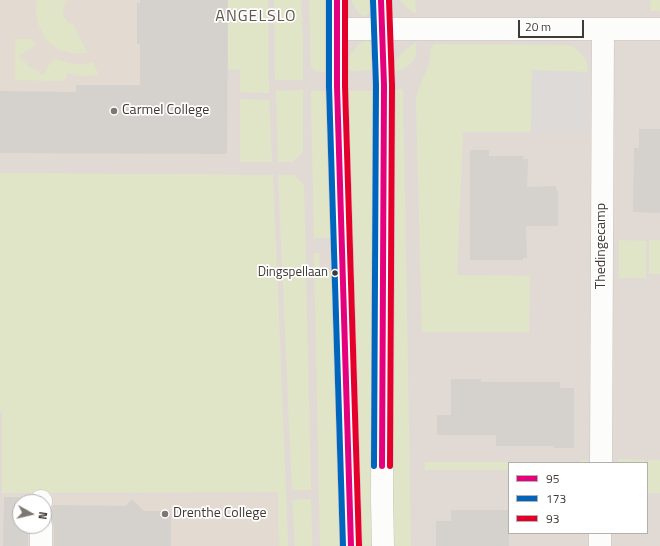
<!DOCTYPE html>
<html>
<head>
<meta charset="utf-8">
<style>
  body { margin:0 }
  #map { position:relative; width:660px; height:546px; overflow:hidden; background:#ede9e6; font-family:"Titillium Web",sans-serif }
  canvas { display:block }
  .legend { position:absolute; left:508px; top:462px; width:140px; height:72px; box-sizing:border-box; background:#fff; border:1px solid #b3b0ae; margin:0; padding:5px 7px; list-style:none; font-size:12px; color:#413934 }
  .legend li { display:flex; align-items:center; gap:8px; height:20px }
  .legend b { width:20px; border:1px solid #b3b0ae }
  .north { position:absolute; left:12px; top:494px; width:40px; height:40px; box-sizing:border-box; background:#fff; border:1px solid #b3b0ae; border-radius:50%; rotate:98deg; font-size:11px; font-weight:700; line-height:16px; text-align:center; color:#413934 }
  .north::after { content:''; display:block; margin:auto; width:14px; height:18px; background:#7d7772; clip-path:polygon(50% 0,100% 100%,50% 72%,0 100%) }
  .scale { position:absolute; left:518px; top:20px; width:66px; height:18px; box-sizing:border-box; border:2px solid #413934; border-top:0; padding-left:5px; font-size:12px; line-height:14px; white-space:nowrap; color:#413934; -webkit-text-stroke:3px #fff; paint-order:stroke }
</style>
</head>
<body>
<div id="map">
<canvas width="660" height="546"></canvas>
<ul class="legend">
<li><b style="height:5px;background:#e5007d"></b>95</li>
<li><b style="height:5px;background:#0065bd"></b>173</li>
<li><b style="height:5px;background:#e4002b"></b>93</li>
</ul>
<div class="north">N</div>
<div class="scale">20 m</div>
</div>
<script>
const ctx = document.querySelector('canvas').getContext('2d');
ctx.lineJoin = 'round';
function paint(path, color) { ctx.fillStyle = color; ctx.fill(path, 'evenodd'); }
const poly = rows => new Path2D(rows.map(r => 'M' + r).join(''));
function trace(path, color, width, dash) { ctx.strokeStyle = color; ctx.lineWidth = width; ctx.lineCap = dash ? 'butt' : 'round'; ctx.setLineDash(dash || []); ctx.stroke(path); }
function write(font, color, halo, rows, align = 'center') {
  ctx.font = font + ' "Titillium Web",sans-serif'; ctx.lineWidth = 3.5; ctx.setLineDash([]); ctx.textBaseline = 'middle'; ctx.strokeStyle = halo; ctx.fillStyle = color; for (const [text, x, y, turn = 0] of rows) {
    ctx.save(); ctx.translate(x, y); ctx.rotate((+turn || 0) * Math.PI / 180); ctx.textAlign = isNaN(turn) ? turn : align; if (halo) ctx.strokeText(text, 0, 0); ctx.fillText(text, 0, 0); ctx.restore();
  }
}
const residential = poly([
  [0,0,660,0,660,546,0,546],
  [509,463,647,463,647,533,509,533],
  [20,502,44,502,44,526,20,526]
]);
const education = poly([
  [0,0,228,0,227,154,0,153],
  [2,495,286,497,288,546,2,546],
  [20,502,44,502,44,526,20,526]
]);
const green = poly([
  [37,0,68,0,64,5,63,11,64,17,68,22,74,25,77,33,88,53,74,53,60,50,52,45,44,37,39,26,36,14],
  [228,0,268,0,269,93,240,92,240,70,228,69],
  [274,0,301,0,303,40,303,80,275,80],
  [309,0,326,0,328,71,324,72,315,71,311,66],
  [351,0,373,0,372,11,370,13,366,15,362,16,356,9],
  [399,0,415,0,416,13,411,11],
  [644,0,660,0,660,11,651,11,650,0],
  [15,39,32,39,36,45,19,56,29,66,39,73,43,75,53,59,75,64,85,64,93,62,99,75,84,76,67,73,65,81,15,80],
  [363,41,368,41,373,45,375,70,345,71,345,64,348,58,359,44],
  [416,42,416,55,414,60,409,65,402,69,396,71,391,71,397,59,404,51],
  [434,44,565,45,572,46,577,50,586,59,588,72,532,71,531,132,463,132,457,275,530,276,529,332,422,332,416,99,419,88,428,67,430,59,431,48],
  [389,89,403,89,411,546,389,546],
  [303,90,303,152,293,162,278,162,276,91],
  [311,91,328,91,331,238,314,238],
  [342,91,377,91,379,546,358,546],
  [240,99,269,100,272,162,240,162],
  [0,173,273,175,278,292,288,546,279,546,278,492,2,493,2,411,0,411],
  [278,175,294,175,304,185,311,490,292,490],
  [619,240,646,241,646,278,619,278],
  [649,240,660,240,660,274,649,274],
  [314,253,319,253,320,273,332,273,345,546,320,546],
  [618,459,645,460,645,463,618,463],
  [581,460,588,460,588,463,509,463,509,470,425,470,425,462,579,462],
  [648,460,660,460,660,493,648,493],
  [311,499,312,546,295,546,292,500]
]);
const parking = poly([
  [532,70,588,72,588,132,531,132]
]);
const building = poly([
  [140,0,228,0,227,154,0,153,0,91,76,92,76,85,140,85,140,44,137,44,137,3,140,3],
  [639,129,660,129,660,213,633,212,634,148,639,148],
  [470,150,489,150,489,156,523,156,523,159,528,159,527,187,556,186,556,191,558,191,558,226,526,226,527,258,523,258,523,260,470,260],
  [451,379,481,379,481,382,560,382,560,388,574,388,574,448,554,448,554,446,496,446,496,435,437,435,437,415,451,415],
  [4,497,29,497,28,502,20,502,20,526,28,526,28,546,3,546],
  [132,499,144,511,171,511,171,546,54,546,54,526,52,520,48,515,44,514,48,513,52,509,53,505,126,506],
  [451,510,509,510,509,546,436,546,436,521,451,521]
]);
const minor = poly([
  [337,0,337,86,351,546],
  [381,0,384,85,382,499,383,546],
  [337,29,660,29],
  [601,463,603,29],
  [41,502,41,501],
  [41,546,41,526],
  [600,546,600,533]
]);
const bus1 = poly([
  [337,0,337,86,351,546],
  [381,0,384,85,382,466]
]);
const bus2 = poly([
  [329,0,329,86,343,546],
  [373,0,376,85,374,466]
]);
const bus3 = poly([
  [345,0,345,86,359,546],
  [389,0,392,85,390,466]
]);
const markers = [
  [114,111,4,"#7d7772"],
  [335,273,3.5,"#413934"],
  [165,514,4,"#7d7772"]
];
const busNames = [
  ["Dingspellaan",328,273]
];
const poiNames = [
  ["Carmel College",122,111],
  ["Drenthe College",173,514]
];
const streetNames = [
  ["Thedingecamp",602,246,-90]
];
const quarterNames = [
  ["ANGELSLO",256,17]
];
paint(residential, '#e1dad4');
paint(education, '#e3dad2');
paint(green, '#e0e5c8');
paint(parking, '#dedad7');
paint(building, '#d5d1cd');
trace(minor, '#c9c5c2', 23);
trace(minor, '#fcfcfb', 22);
trace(bus1, '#e5007d', 6);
trace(bus2, '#0065bd', 6);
trace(bus3, '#e4002b', 6);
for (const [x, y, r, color] of markers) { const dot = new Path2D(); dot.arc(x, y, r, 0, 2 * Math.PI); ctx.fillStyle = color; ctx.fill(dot); trace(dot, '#fff', 1.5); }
write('13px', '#413934', '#fff', busNames, 'right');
write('14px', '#413934', '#fff', poiNames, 'left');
write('14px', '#413934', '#fff', streetNames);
ctx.letterSpacing = '1px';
write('16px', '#63554c', '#fff', quarterNames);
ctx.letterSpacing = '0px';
</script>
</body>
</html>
